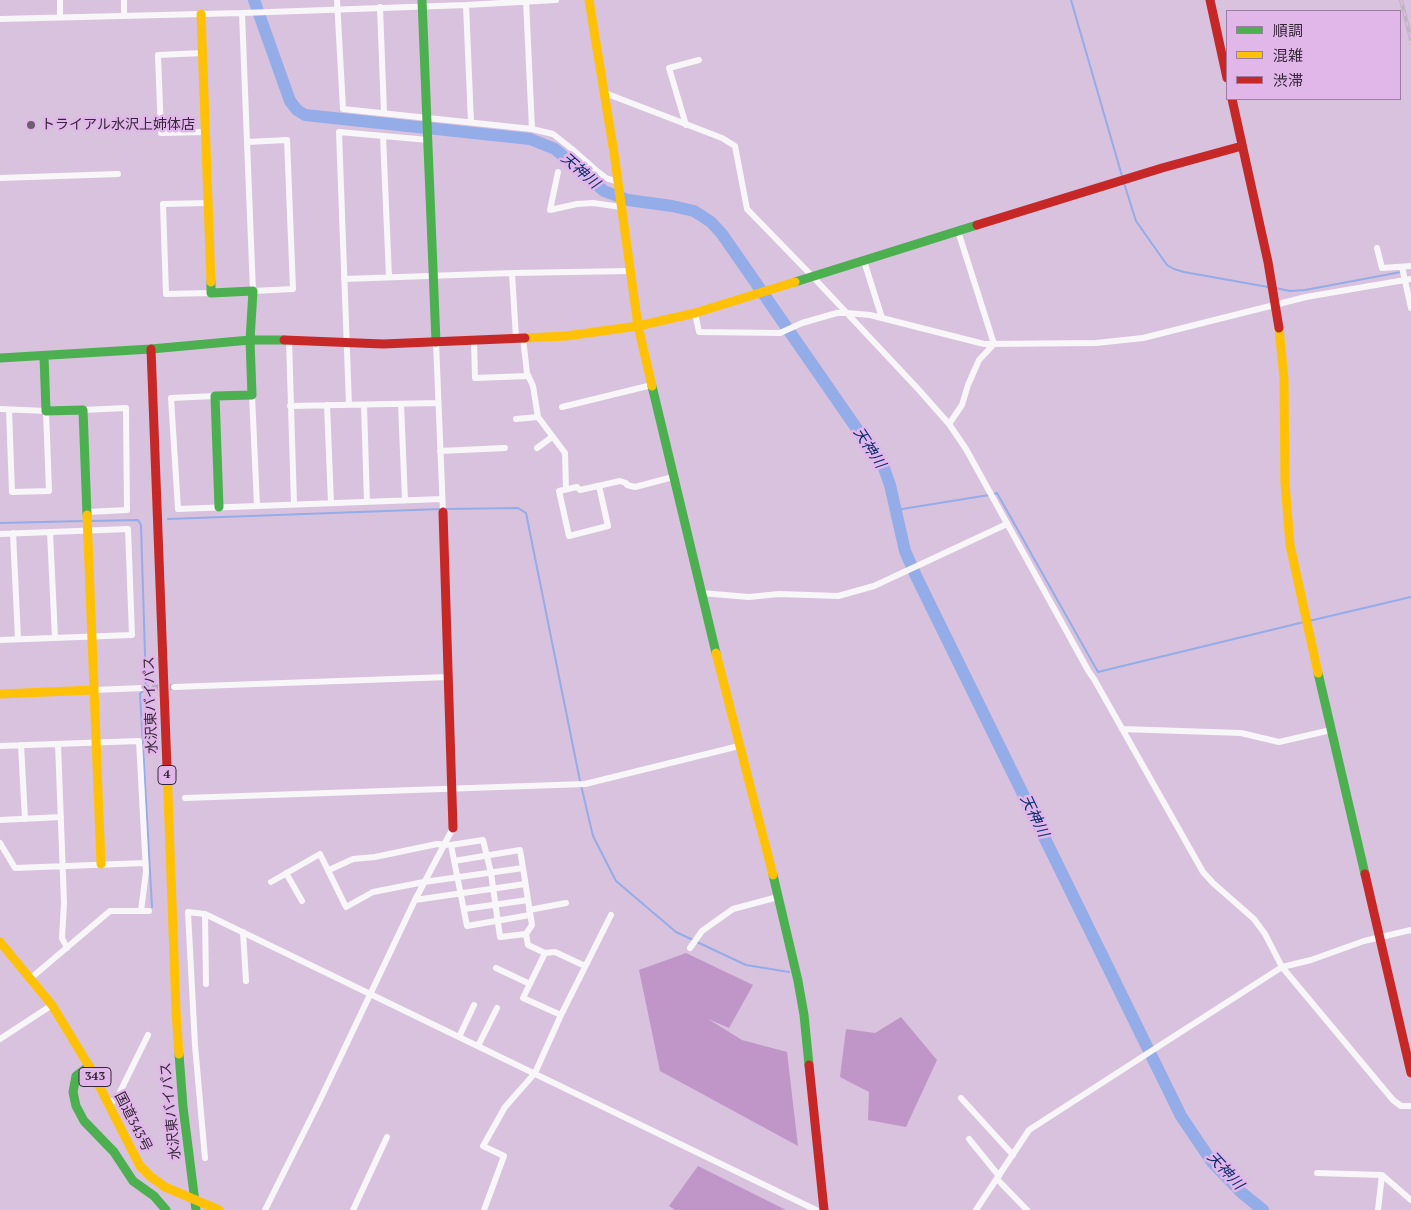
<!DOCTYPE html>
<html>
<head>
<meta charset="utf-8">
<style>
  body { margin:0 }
  #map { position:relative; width:1411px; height:1210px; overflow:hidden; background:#d9c2de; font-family:"PT Serif","Noto Sans JP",serif }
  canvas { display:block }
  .legend { position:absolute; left:1226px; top:10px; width:175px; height:90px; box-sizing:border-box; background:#e1b7e9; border:1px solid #9d7da3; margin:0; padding:6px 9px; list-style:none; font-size:15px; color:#362639 }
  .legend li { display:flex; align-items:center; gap:10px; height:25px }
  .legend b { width:25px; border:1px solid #9d7da3 }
</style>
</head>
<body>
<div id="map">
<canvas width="1411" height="1210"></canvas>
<ul class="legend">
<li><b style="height:6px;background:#4caf50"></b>順調</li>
<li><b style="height:6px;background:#ffc107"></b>混雑</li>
<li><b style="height:6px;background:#c62828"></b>渋滞</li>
</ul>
</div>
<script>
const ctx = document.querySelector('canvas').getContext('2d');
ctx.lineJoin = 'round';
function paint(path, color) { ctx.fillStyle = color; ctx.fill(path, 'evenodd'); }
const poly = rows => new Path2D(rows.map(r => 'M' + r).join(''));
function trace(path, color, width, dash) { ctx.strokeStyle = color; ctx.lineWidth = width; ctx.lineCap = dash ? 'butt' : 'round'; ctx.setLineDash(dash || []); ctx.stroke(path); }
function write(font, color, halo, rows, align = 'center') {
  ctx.font = font + ' "PT Serif","Noto Sans JP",serif'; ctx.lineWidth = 5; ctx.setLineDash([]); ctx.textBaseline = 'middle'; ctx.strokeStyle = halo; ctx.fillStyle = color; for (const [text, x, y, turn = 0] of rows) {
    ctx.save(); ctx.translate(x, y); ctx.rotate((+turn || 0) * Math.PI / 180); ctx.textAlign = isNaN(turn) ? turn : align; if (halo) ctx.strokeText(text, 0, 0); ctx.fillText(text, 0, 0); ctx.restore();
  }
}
const forest = poly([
  [686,953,753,985,729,1028,708,1019,742,1040,787,1052,798,1146,660,1071,639,970],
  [901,1017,937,1060,906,1127,868,1120,869,1092,840,1077,846,1029,875,1033],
  [698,1166,786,1210,675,1210,669,1206]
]);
const stream = poly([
  [1071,0,1122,176],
  [1124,183,1136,221,1167,265,1174,269,1184,272,1268,287],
  [1275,288,1290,291,1305,290,1401,272],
  [994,494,997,493,1098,672,1304,622],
  [446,509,518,508,526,513,580,781,593,836,616,881,676,932,693,940],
  [896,510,989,495],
  [168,519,441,509],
  [91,521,138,520,141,525,146,687,140,694,152,907],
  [0,523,84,521],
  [1309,621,1411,597],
  [697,942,746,965,789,972]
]);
const river = poly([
  [254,0,290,101,297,110,305,115,530,139,555,149,604,191,628,200,672,206,694,211,711,222,722,234,884,468,890,485,905,551,916,576,1181,1116,1212,1162,1242,1193,1263,1210]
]);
const streetTunnel = poly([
  [143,688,174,687]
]);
const street = poly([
  [60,0,60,17],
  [124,0,124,15],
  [337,0,343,109,532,129,553,134,572,149,598,172,606,178,618,182],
  [526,0,532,129],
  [466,5,471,122],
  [380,7,384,113],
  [242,13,247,142,253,291,293,289,287,140,247,142],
  [0,19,242,13,466,5,556,0],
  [203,53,158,55,161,133,206,132],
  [605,93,722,138,735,146,747,209,813,277,919,390,949,424,966,449,1089,672,1094,679,1203,872,1213,883,1254,919,1265,934,1282,967,1393,1100,1401,1106,1411,1106],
  [686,125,669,68,699,60],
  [383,136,389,277],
  [558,172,550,210,577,204,593,203,621,207],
  [0,178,118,174],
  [208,203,163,204,166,294,211,293],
  [958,231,994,344],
  [1377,248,1382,268,1411,266],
  [864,261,882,318],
  [1402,267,1411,308],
  [512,273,516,338],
  [344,279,512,273,630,271],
  [695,313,699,332,780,333,802,323,837,313,847,313,870,315,984,344,1096,343,1143,338,1306,297,1411,279],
  [523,338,527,373,533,386,538,417,565,453,566,489],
  [289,340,294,504],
  [474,340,475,378,528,376],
  [436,342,443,512],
  [252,395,257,506],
  [215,396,171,398,178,509,442,499],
  [401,404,405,500],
  [327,405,331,503],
  [349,405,339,132,428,140],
  [364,405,367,502],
  [290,406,438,403],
  [562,407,652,385],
  [0,409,46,411,49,491,12,492,9,410],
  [83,410,126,408,127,510,87,512],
  [516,419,538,417],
  [949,424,962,405,968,385,979,360,994,344],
  [537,448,552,437],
  [440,451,505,448],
  [599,486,608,526,569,536,559,491,577,487,580,490,620,481,626,483,627,485,635,487,673,477],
  [50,532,55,638],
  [13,533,18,639],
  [0,534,128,529,132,635,0,640],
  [701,593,749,597,779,594,838,596,874,586,1007,524],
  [174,687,448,677],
  [94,690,143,688],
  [1122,729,1241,733,1279,742,1331,730],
  [58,744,64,903,62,938,67,948],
  [21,745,25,819],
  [0,746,139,741,146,872,141,911],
  [185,798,585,784,739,746],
  [0,820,61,817],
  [0,843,15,868,145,863],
  [451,845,483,840,491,873,500,937,526,934],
  [454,861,520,850,523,868],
  [329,870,353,859,375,857,437,844,451,845,467,926,530,915],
  [286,873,302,901],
  [271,882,320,854,346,907,373,892,424,882,523,868,532,925,526,934,528,945,545,953,555,952,585,966],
  [415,900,525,884],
  [464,909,528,900],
  [529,910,566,903],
  [205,914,206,984],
  [243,932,246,981],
  [690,948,702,931,733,909,778,897],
  [545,953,523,998,561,1015],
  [496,968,530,984],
  [31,978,110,911,149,911],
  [459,1037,474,1005],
  [0,1039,52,1005],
  [478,1046,497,1008],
  [961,1098,1013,1155],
  [108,1102,116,1100,148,1035],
  [969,1139,999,1176],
  [205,1158,195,1045,188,912,205,914,816,1210],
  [1317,1173,1382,1175,1411,1200],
  [997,1179,1027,1210],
  [265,1210,319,1102,415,900,453,828],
  [353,1210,387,1137],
  [484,1210,504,1156,483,1146,505,1107,535,1073,561,1015,611,915],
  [976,1210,1029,1130,1156,1048,1282,967,1311,960,1364,941,1411,930],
  [1378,1210,1382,1175]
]);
const fast = poly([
  [422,0,436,342],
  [211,282,211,293,253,291,250,340,252,395,215,396,219,507],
  [795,282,977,225],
  [44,356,46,411,83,410,87,515],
  [0,358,151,349,250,340,284,340],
  [652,386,716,653],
  [1318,673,1365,874],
  [773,875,798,981,804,1015,809,1065],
  [179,1054,183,1107,196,1210],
  [89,1066,76,1076,73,1092,76,1106,84,1121,114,1152,133,1181,154,1196,166,1210]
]);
const slow = poly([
  [589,0,614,153,638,326,652,386],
  [201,14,211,282],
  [1279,328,1284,379,1285,483,1290,545,1318,673],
  [525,338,566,336,638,326,695,313,795,282],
  [87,515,101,864],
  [716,653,773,875],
  [0,694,94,690],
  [167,768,176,1012,179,1054],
  [0,942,52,1005,89,1066,140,1166,151,1177,165,1187,219,1210]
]);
const jam = poly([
  [1210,0,1227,78],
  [1232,99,1268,262,1279,328],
  [977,225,1162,168,1242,146],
  [284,340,383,344,525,338],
  [151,349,167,768],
  [443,512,453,828],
  [1365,874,1411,1073],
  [809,1065,824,1210]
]);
const rail = poly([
  [1401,0,1411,39]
]);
const markers = [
  [31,125,5,"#6f5d73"]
];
const shields = [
  [167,775,18],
  [95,1077,32]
];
const shieldNames = [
  ["4",167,775],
  ["343",95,1077]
];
const poiNames = [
  ["トライアル水沢上姉体店",41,125]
];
const streetNames = [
  ["水沢東バイパス",151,705,-92],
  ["水沢東バイパス",171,1111,-96],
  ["国道343号",133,1122,63]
];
const waterNames = [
  ["天神川",580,171,41],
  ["天神川",869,448,57],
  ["天神川",1034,816,64],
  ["天神川",1225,1171,47]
];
paint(forest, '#c096c9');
trace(stream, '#94ace8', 2);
trace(river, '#94ace8', 12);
trace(streetTunnel, '#b8a3bd', 6, [6, 3]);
trace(street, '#f9f6fa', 6);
trace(fast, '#4caf50', 9);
trace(slow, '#ffc107', 9);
trace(jam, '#c62828', 9);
trace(rail, '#bcb6be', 4);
trace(rail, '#e1b7e9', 2, [5.5]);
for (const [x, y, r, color] of markers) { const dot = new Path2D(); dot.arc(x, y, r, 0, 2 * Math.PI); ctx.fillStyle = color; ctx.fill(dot); trace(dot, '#e1b7e9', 2); }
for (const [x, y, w] of shields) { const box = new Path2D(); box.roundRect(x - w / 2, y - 9.5, w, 19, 4); ctx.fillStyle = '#e1b7e9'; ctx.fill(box); trace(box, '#362639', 1); }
write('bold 12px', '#362639', null, shieldNames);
write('14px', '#362639', '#e1b7e9', poiNames, 'left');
write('14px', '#362639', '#e1b7e9', streetNames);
write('italic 15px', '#092e6f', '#e1b7e9', waterNames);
</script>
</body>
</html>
